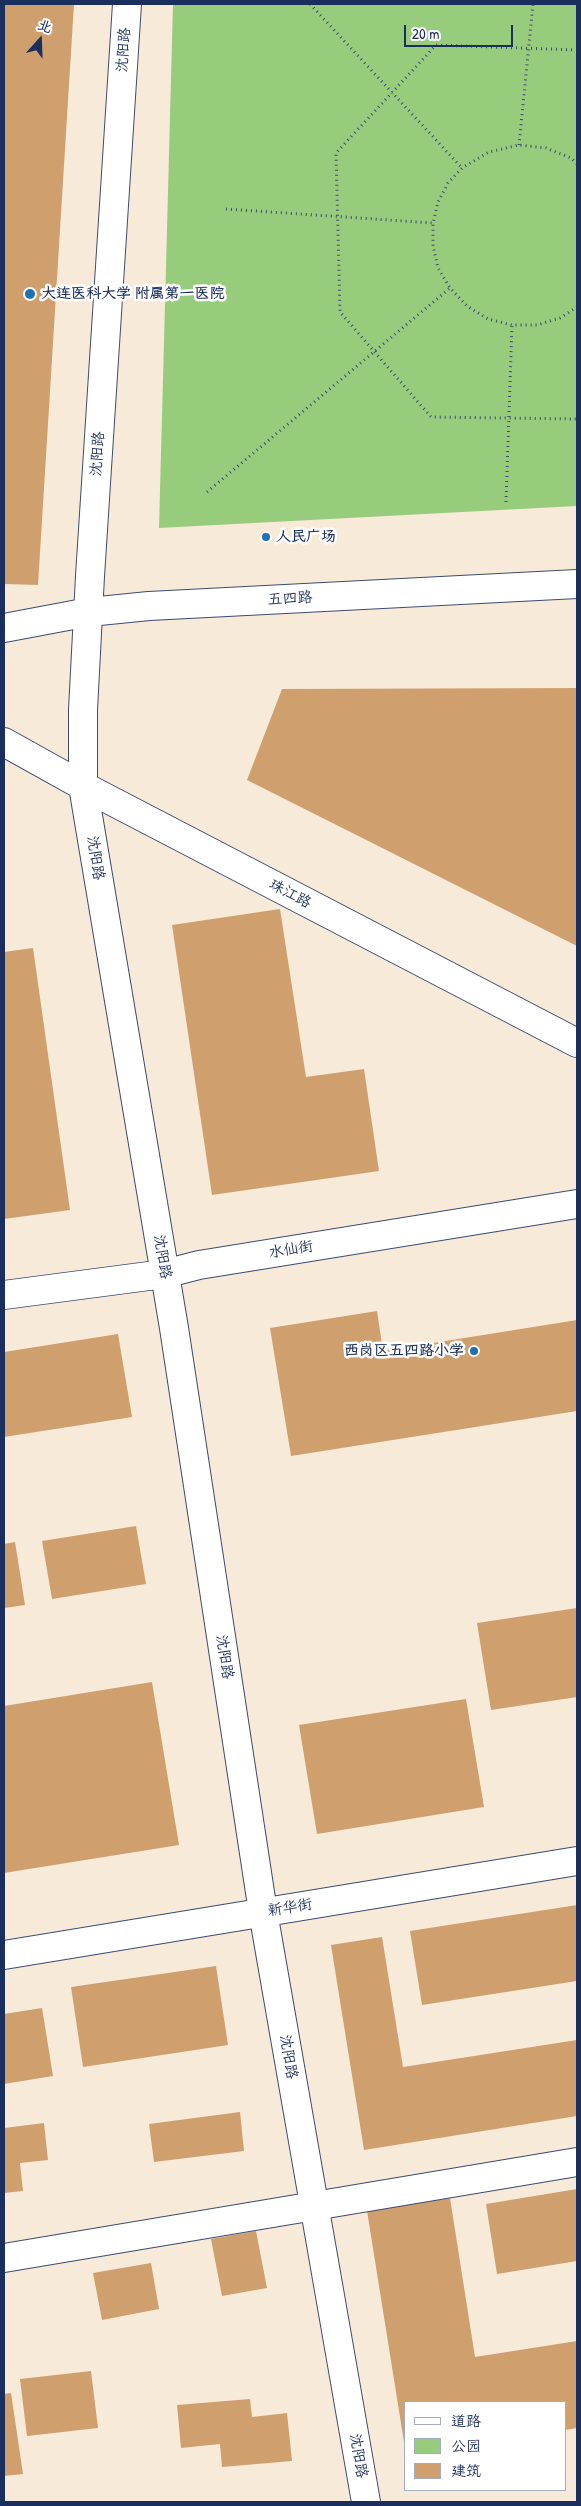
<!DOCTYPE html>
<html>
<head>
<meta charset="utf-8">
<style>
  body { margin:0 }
  #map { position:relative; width:581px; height:2506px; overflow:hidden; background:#f8ead8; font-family:"Patrick Hand","LXGW WenKai TC",sans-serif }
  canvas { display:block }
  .frame { position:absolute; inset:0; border:5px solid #1b2f5e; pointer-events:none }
  .legend { position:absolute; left:404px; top:2401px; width:162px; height:90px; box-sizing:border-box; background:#fff; border:1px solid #a4acbf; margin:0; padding:6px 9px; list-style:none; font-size:15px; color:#1b2f5e }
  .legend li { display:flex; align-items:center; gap:10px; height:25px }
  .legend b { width:25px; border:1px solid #a4acbf }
  .north { position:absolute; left:15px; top:15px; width:50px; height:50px; -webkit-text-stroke:4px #fff; paint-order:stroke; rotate:20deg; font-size:14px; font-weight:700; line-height:20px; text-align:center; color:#1b2f5e }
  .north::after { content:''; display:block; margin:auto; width:18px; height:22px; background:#1b2f5e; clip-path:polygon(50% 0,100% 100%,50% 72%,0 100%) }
  .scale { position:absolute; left:404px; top:25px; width:109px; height:22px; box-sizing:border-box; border:2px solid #1b2f5e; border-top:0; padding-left:6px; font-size:15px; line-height:18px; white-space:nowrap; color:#1b2f5e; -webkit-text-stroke:4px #fff; paint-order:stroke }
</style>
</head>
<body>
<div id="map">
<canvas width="581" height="2506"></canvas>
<div class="frame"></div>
<ul class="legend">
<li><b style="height:6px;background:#fff"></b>道路</li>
<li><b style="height:14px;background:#98cc7d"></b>公园</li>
<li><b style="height:14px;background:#cfa06e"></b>建筑</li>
</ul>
<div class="north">北</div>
<div class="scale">20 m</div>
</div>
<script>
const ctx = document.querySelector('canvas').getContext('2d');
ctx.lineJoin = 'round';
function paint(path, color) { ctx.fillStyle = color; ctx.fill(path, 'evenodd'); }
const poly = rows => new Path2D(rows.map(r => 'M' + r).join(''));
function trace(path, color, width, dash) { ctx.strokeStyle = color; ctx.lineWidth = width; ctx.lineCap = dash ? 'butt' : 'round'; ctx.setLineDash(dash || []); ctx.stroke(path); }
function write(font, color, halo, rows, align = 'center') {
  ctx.font = font + ' "Patrick Hand","LXGW WenKai TC",sans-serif'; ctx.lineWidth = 5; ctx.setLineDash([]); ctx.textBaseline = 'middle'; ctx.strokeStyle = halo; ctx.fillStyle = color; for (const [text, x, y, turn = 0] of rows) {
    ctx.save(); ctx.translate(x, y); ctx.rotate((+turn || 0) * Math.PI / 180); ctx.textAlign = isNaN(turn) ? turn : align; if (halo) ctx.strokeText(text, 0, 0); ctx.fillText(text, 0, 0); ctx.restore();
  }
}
const green = poly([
  [173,4,577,4,577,506,159,528]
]);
const building = poly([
  [4,4,74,4,38,585,4,584],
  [577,688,577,946,247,780,282,689],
  [280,909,306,1077,364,1069,379,1171,212,1195,172,925],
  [33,948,70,1210,4,1219,4,952],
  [377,1311,383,1351,577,1320,577,1411,291,1456,270,1328],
  [118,1334,132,1417,4,1437,4,1352],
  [136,1526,146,1584,52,1599,42,1541],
  [15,1542,25,1605,4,1608,4,1544],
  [577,1608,577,1697,491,1710,477,1623],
  [152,1682,179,1845,4,1873,4,1706],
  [466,1699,484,1807,317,1834,299,1725],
  [577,1905,577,1981,422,2005,410,1931],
  [382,1937,403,2067,577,2040,577,2116,364,2150,331,1945],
  [216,1966,228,2045,83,2067,71,1987],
  [42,2008,53,2076,4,2084,4,2014],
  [240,2112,244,2151,154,2162,149,2124],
  [44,2123,48,2160,20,2163,23,2191,4,2193,4,2128],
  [577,2189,577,2261,497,2274,486,2204],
  [450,2198,475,2357,577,2341,577,2428,565,2430,565,2402,405,2402,404,2442,367,2211],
  [256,2231,267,2288,222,2296,211,2239],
  [151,2263,159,2309,102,2320,93,2273],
  [91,2371,98,2428,27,2436,20,2379],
  [11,2393,23,2474,4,2476,4,2394],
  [250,2399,252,2417,287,2413,292,2461,222,2467,220,2444,181,2448,177,2405]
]);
const path = poly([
  [310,4,462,168],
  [577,50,436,45,336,153,340,312,431,417,577,419],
  [519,145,533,4],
  [577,164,571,158,546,148,519,145,489,152,462,168,448,183,438,202,433,223,433,246,438,268,450,288,467,306,488,319,512,325,537,325,560,318,577,307],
  [226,209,433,223],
  [207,492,450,288],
  [506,502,512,325]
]);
const minor = poly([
  [127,4,90,576,83,710,83,786,174,1328,263,1912,366,2502],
  [4,742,83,786,577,1043],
  [4,1295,164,1274,199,1265,577,1204],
  [4,1955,577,1861],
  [4,2258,577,2162]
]);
const major = poly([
  [4,628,89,612,149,606,577,584]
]);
const markers = [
  [30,294,6,"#1f6fb2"],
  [266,537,5,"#1f6fb2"],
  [474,1351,5,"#1f6fb2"]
];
const streetNames = [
  ["沈阳路",124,50,-86],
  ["沈阳路",98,454,-86],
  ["五四路",290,599,-3],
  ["沈阳路",95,858,81],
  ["珠江路",290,894,28],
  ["水仙街",291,1250,-9],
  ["沈阳路",162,1257,80],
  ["沈阳路",224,1657,81],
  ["新华街",290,1908,-9],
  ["沈阳路",288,2057,80],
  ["沈阳路",358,2456,80]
];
const poiNames = [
  ["大连医科大学 附属第一医院",41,294],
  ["人民广场",276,537],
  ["西岗区五四路小学",464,1351,"right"]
];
paint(green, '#98cc7d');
paint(building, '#cfa06e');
trace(minor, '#3c4b70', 30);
trace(major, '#3c4b70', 30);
trace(path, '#3c4b70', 3, [1, 4]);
trace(minor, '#fff', 28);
trace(major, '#fff', 28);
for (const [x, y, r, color] of markers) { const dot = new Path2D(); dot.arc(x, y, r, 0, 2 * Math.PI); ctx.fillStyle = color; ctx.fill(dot); trace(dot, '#fff', 2); }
write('15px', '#1b2f5e', '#fff', streetNames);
write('bold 15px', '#1b2f5e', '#fff', poiNames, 'left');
</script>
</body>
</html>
